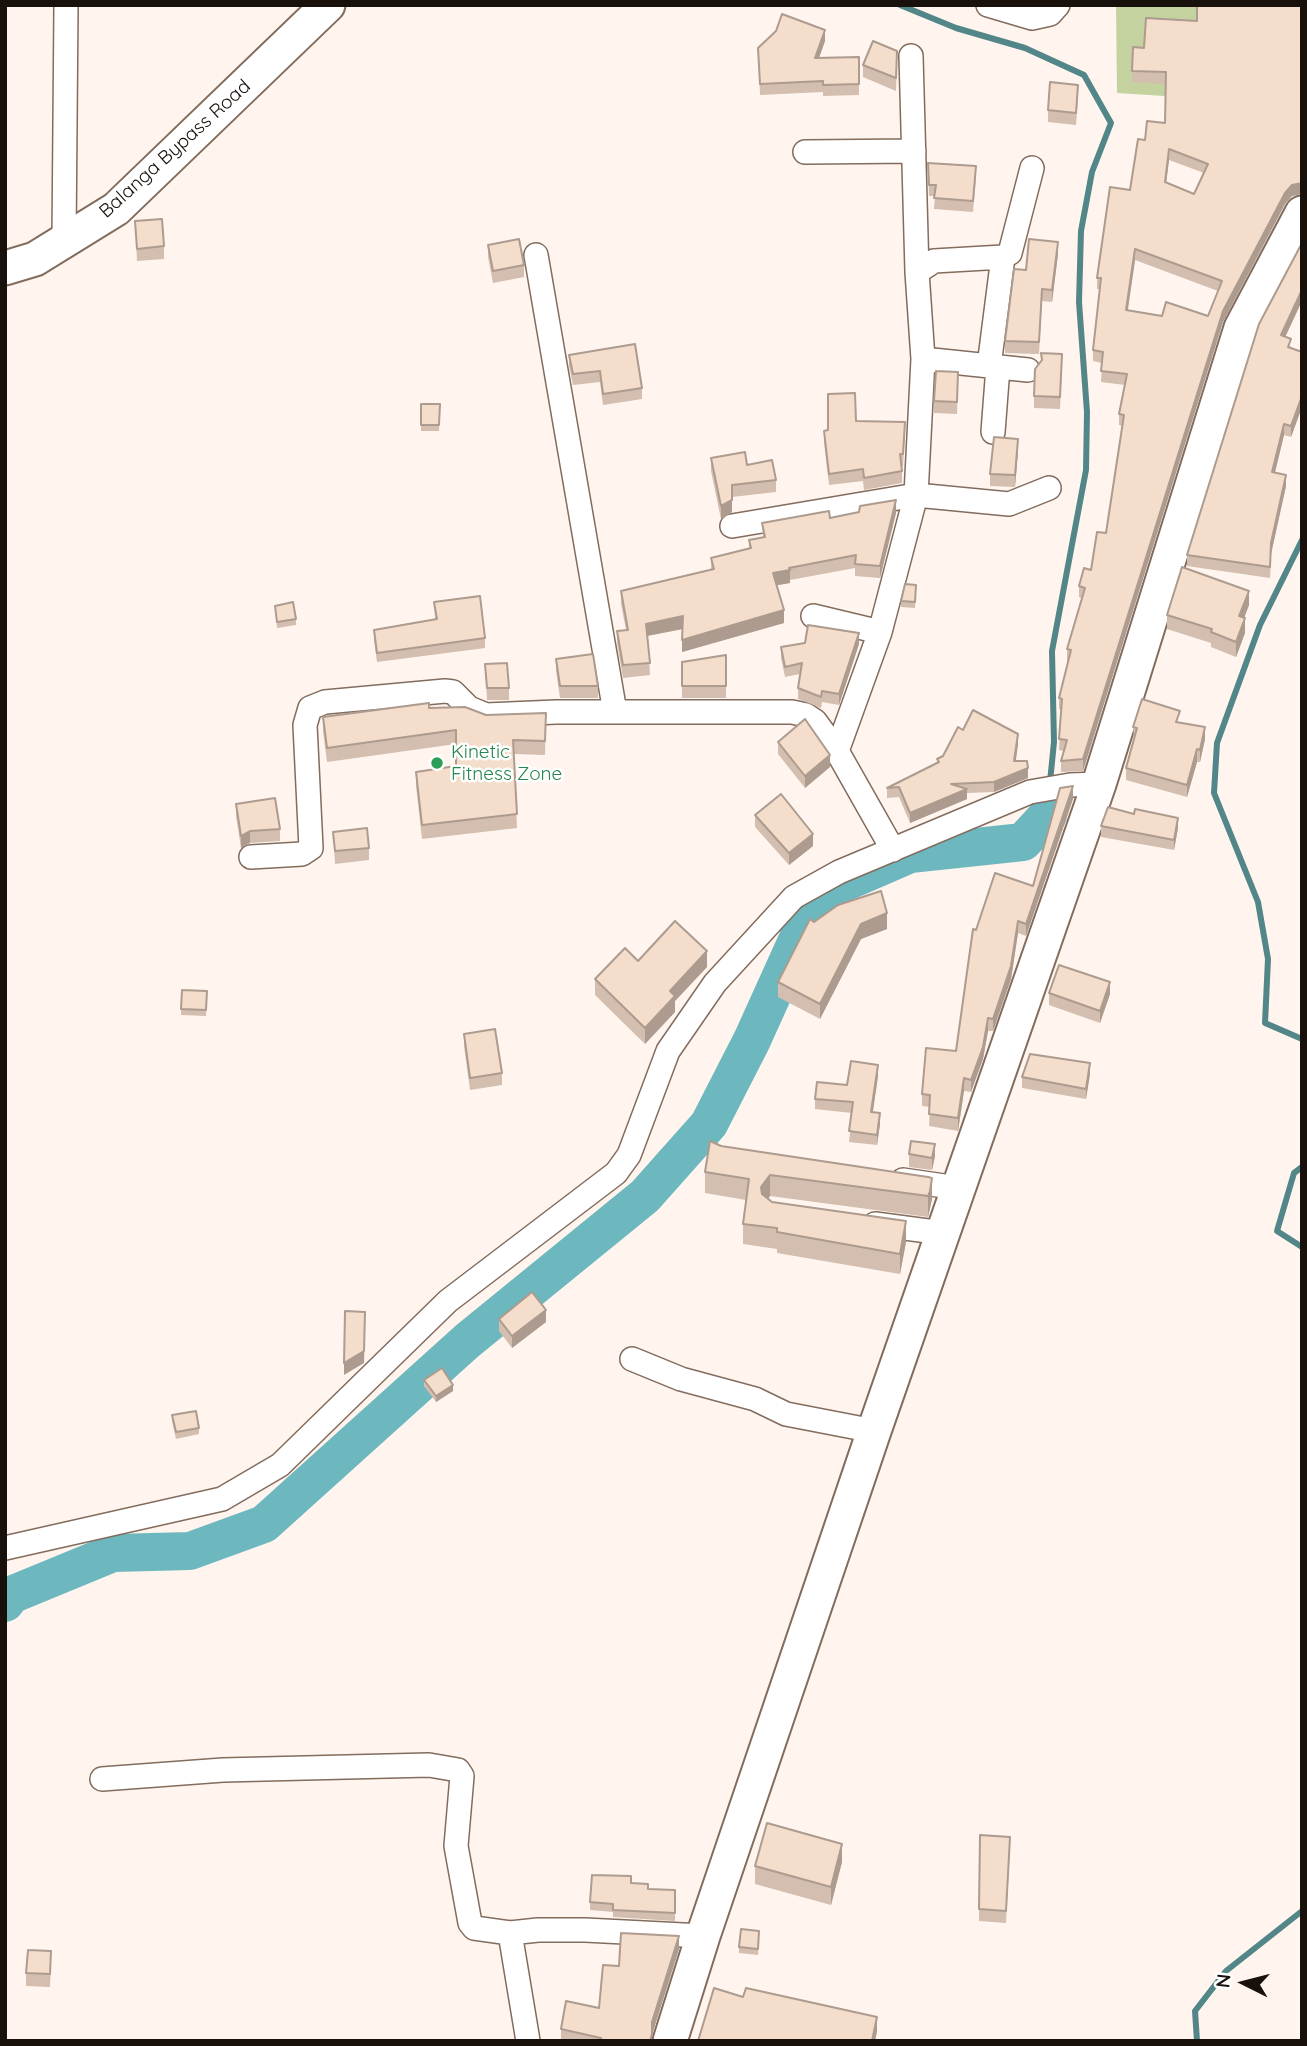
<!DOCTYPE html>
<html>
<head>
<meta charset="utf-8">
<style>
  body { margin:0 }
  #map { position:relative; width:1307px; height:2046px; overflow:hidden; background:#fff5ee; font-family:Quicksand,sans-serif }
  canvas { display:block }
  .frame { position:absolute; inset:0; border:7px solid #18100a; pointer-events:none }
  .north { position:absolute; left:1209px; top:1948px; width:70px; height:70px; -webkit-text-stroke:5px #fff; paint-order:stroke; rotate:276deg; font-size:19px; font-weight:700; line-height:28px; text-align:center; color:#18100a }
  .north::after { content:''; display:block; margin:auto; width:24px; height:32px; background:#18100a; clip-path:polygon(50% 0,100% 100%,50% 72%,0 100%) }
</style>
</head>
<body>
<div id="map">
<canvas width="1307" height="2046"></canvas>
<div class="frame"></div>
<div class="north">N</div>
</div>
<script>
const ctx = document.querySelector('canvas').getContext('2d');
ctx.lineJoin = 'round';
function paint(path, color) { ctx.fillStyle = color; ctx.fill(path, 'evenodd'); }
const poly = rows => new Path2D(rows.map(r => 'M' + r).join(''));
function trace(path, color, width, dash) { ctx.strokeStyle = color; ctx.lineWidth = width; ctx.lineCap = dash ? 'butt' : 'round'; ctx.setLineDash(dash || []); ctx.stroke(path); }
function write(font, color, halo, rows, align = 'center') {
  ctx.font = font + ' Quicksand,sans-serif'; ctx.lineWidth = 5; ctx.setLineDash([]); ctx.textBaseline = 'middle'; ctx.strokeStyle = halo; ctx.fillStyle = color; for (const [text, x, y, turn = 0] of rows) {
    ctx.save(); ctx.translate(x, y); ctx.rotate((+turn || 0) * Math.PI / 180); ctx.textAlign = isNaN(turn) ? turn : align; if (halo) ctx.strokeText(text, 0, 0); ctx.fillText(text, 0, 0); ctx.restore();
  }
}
const green = poly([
  [1116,5,1302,5,1291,104,1117,93]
]);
const stream = poly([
  [900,5,956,28,1025,48,1084,75,1111,123,1092,172,1081,231,1079,302,1087,412,1086,470,1052,651,1054,742,1050,782],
  [1302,540,1260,625,1217,743,1214,793,1258,902,1268,959,1265,1023,1302,1039],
  [1048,815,1049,793],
  [1302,1167,1294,1173,1277,1231,1302,1247],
  [1197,2041,1195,2011,1226,1971,1302,1911]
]);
const river = poly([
  [5,1603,11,1595,113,1553,190,1551,264,1524,467,1341,645,1196,709,1124,752,1040,818,894,910,854,1023,842,1048,815]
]);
const street = poly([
  [988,5,1032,18,1050,14,1058,5],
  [805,152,914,151],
  [64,241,66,5],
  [536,255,615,712],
  [1003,257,1010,253,1032,168],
  [917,272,934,261,1003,257,989,366],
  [923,359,1028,370],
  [993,432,998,367],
  [732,526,916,495,1009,504,1049,488],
  [813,616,880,632],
  [837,751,880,632,916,495,923,359,917,272,911,56],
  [251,857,302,854,311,848,305,725,310,708,325,702,445,691,453,692,469,708,486,715,556,712,792,712,806,715,815,721,837,751,893,850],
  [903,1180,958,1188],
  [875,1224,943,1233],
  [632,1359,681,1379,755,1399,786,1414,874,1431],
  [5,1548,222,1499,280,1465,448,1301,616,1173,629,1155,668,1051,715,983,794,897,839,872,1030,792,1070,785,1099,784],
  [102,1779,223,1770,429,1765,458,1770,462,1776,456,1846,470,1923,474,1928,510,1933],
  [528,2041,510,1933,538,1930,585,1930,703,1936]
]);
const secondary = poly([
  [5,268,35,259,116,209,328,5],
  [670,2041,703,1936,874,1431,1099,784,1241,328,1302,213]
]);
const wall = poly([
  [1302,5,1302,194,1292,196,1285,204,1223,322,1083,771,1061,772,1061,761,1064,751,1059,750,1061,710,1059,709,1059,698,1068,661,1067,660,1067,649,1082,598,1079,597,1079,586,1091,570,1106,533,1123,426,1119,425,1119,414,1125,385,1101,382,1102,363,1093,361,1093,350,1100,289,1097,289,1097,278,1130,190,1145,140,1165,123,1165,84,1132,82,1133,47,1144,48,1197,21],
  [1169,160,1204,173,1194,194,1166,182],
  [1135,260,1218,291,1208,316,1162,316,1128,310],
  [825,41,819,58,859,57,859,95,823,96,823,92,760,95,758,48],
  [897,63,896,91,863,77,863,65],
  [1078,97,1076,125,1048,122,1048,110],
  [928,163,976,177,973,212,934,209,935,196,929,196],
  [135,221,164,246,164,259,137,261],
  [1302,243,1302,304,1301,303,1285,337,1291,348,1302,352,1302,407,1291,437,1284,435,1275,473,1286,486,1271,554,1270,578,1187,566,1187,555],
  [488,245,524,265,524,277,493,283,488,257],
  [1058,254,1052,302,1042,301,1039,354,1005,353,1005,341,1026,270],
  [1041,353,1062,366,1060,409,1034,408,1034,396,1041,361],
  [569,355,642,388,642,399,603,405,600,382,573,385,569,366],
  [958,384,957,414,934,413,934,401],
  [421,404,440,404,439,431,421,431],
  [856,421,905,434,903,466,902,466,902,483,864,490,863,481,829,485,824,443,824,431],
  [1018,451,1015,487,990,486,990,474],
  [711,458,747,465,776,480,776,492,732,497,732,512,721,519,711,471],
  [896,513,880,578,855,576,855,568,790,580,790,583,777,585,784,623,682,652,682,629,648,636,650,675,623,678,617,643,617,631,626,630,621,604,621,591,711,570,711,558,749,548,749,540,763,537,762,523],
  [916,591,915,608,901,607,901,601],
  [434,602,485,638,485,648,377,662,374,640,374,630,435,620],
  [1249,605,1244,618,1245,633,1236,657,1211,647,1211,643,1167,629,1167,615],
  [275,606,296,619,296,625,277,628],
  [859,644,839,705,822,702,821,708,798,699,798,688,800,674,785,677,781,658,781,647],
  [726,655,726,698,682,698,682,662],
  [556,659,598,686,598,698,560,698,556,671],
  [485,664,509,688,509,700,487,700],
  [429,708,486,715,546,713,545,755,514,754,517,828,422,839,416,786,416,772,456,766,456,744,327,762,323,731,323,717],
  [1180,723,1205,739,1200,762,1197,762,1187,797,1126,780,1126,768,1134,739,1133,727],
  [963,730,1018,744,1016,761,1028,778,994,792,967,793,967,799,910,823,899,797,887,798,887,788,937,763,937,759,943,756],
  [778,742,830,767,805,788,778,754],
  [1073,799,1026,936,1018,933,1011,979,993,1031,988,1031,983,1059,971,1092,964,1091,958,1131,929,1126,930,1107,922,1106,922,1094,956,1051,976,930,1033,886],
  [236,804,280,829,280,841,250,843,241,848,236,816],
  [755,815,813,846,789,865,755,827],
  [1101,826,1178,828,1174,850,1101,837],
  [333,832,369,848,369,860,335,864],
  [814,922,887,929,861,939,820,1019,778,997,778,982],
  [638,961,707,967,675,1001,675,1012,645,1044,595,995,595,979],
  [182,990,207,991,206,1016,181,1015],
  [1049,993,1110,994,1100,1023,1049,1005],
  [464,1034,502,1073,502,1085,470,1090,464,1046],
  [1090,1074,1086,1099,1022,1088,1022,1077],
  [878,1076,873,1112,880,1124,877,1145,849,1142,852,1113,815,1109,815,1099,847,1085],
  [721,1146,928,1177,932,1199,928,1217,770,1196,768,1199,772,1202,906,1242,900,1274,777,1253,777,1249,743,1244,743,1224,746,1200,705,1193,705,1172],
  [909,1154,935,1156,932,1170,909,1167],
  [499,1319,546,1322,512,1348,499,1331],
  [424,1380,453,1391,436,1402,424,1386],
  [172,1415,199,1428,199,1434,176,1439,172,1421],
  [980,1835,1010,1849,1006,1923,979,1921],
  [842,1862,831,1905,755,1884,755,1866],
  [631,1883,648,1889,675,1890,675,1921,613,1917,613,1912,590,1910,590,1902],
  [759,1937,758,1955,739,1953,739,1947],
  [679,1949,652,2034,652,2041,561,2041,561,2029,599,2008,619,1966],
  [51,1963,50,1987,26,1986,26,1973]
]);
const shadedWall = poly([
  [825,30,825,41,815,69,815,58],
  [1169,149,1169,160,1165,193,1165,182],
  [1302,183,1302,194,1292,196,1285,204,1223,322,1083,771,1083,759,1223,311,1285,193,1292,185],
  [1058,242,1058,254,1052,302,1052,290],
  [1135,249,1135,260,1126,321,1126,310],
  [1301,292,1301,303,1281,346,1281,335],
  [1302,396,1302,407,1291,437,1291,426],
  [1284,424,1284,435,1272,484,1272,472],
  [1018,439,1018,451,1015,487,1015,475],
  [1286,475,1286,486,1271,554,1270,578,1271,543],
  [732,500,732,512,721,519,721,506],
  [896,500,896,513,880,578,880,566],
  [790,570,790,583,773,586,773,573],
  [1249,591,1249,605,1239,631,1239,616],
  [784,610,784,623,682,652,682,640],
  [683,616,683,629,646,636,646,624],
  [1245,618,1245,633,1236,657,1236,642],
  [859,633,859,644,839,705,839,694],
  [1205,727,1205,739,1200,762,1200,750],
  [1018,734,1018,744,1014,772,1014,761],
  [1197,749,1197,762,1187,797,1187,785],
  [830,755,830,767,805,788,805,776],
  [1028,768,1028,778,994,792,994,782],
  [1073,786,1073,799,1026,936,1026,924],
  [967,789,967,799,910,823,910,813],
  [1178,818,1178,828,1174,850,1174,840],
  [250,831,250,843,241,848,241,836],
  [813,834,813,846,789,865,789,853],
  [887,913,887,929,861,939,820,1019,820,1004,861,924],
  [1018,921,1018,933,1011,979,993,1031,993,1019],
  [707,951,707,967,675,1001,675,1012,645,1044,645,1028,670,991],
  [1110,982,1110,994,1100,1023,1100,1011],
  [988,1018,988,1031,983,1059,971,1092,971,1080],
  [1090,1063,1090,1074,1086,1099,1086,1089],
  [878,1065,878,1076,871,1123,871,1112],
  [964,1078,964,1091,958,1131,958,1118],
  [880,1113,880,1124,877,1145,877,1135],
  [935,1144,935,1156,932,1170,932,1158],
  [770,1175,770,1196,761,1208,761,1187],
  [932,1178,932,1199,928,1217,928,1196],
  [906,1221,906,1242,900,1274,900,1254],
  [546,1310,546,1322,512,1348,512,1336],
  [365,1324,364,1363,344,1375,344,1363],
  [453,1385,453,1391,436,1402,436,1396],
  [5,1463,7,1463,7,1481,5,1482],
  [842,1844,842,1862,831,1905,831,1887],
  [679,1936,679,1949,652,2035,652,2022],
  [877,2017,877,2032,875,2041,872,2041]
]);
const building = poly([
  [1197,5,1302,5,1302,183,1292,185,1285,193,1223,311,1083,759,1061,761,1067,740,1059,739,1062,699,1059,698,1071,650,1067,649,1085,588,1079,586,1084,568,1091,570,1097,532,1106,533,1124,415,1119,414,1127,374,1101,371,1103,352,1093,350,1101,278,1097,278,1110,187,1130,190,1138,139,1145,140,1147,121,1165,123,1166,72,1132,71,1133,47,1144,48,1146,18,1197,21,1197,5],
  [1169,149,1208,164,1194,194,1165,182,1169,149],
  [1135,249,1222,281,1208,316,1166,302,1162,316,1126,310,1135,249],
  [782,14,825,30,815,58,859,57,859,84,823,85,823,81,760,84,758,48,776,31,782,14],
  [873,41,897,51,896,78,863,65,873,41],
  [1050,82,1078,85,1076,113,1048,110,1050,82],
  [928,163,976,166,973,201,934,198,936,185,929,185,928,163],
  [162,219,164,246,137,249,135,221,162,219],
  [519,239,524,265,493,271,488,245,519,239],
  [1029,239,1058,242,1052,290,1042,289,1039,342,1005,341,1014,269,1026,270,1029,239],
  [1302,243,1302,292,1301,292,1281,335,1291,339,1288,347,1302,352,1302,396,1291,426,1284,424,1272,472,1286,475,1271,543,1270,567,1187,555,1259,324,1302,243],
  [635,344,642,388,603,394,600,371,573,374,569,355,635,344],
  [1041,353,1062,354,1060,397,1034,396,1035,369,1042,360,1041,353],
  [936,371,958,372,957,402,934,401,936,371],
  [855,393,856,421,905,422,903,454,900,454,902,471,864,478,863,469,829,474,824,431,828,430,828,394,855,393],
  [421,404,440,404,439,425,421,425,421,404],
  [994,437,1018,439,1015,475,990,474,994,437],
  [745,452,747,465,772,460,776,480,732,485,732,500,721,506,711,458,745,452],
  [896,500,880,566,855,564,856,555,789,568,790,570,773,573,784,610,682,640,683,616,646,624,650,663,623,665,617,631,628,630,621,591,714,569,711,558,751,548,749,540,765,537,762,523,829,511,830,518,859,512,860,506,896,500],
  [1182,567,1249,591,1239,616,1245,618,1236,642,1211,632,1212,629,1167,615,1182,567],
  [905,584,916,585,915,602,901,601,905,584],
  [480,596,485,638,377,653,374,630,437,619,434,602,480,596],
  [293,602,296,619,277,622,275,606,293,602],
  [808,625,859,633,839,694,822,691,821,697,798,688,802,663,785,667,781,647,805,643,808,625],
  [593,654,598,686,560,686,556,659,593,654],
  [726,655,726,686,682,686,682,662,726,655],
  [507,663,509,688,487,688,485,664,507,663],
  [1142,699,1180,711,1176,722,1205,727,1200,750,1197,749,1187,785,1126,768,1137,728,1133,727,1142,699],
  [429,703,429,708,465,707,486,715,546,713,545,741,513,740,517,814,422,825,416,772,456,766,456,730,327,748,323,717,429,703],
  [973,710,1018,734,1014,761,1027,761,1028,768,994,782,951,784,967,789,910,813,899,787,887,788,939,762,937,759,943,756,958,727,963,730,973,710],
  [805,719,830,755,805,776,778,742,805,719],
  [1073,786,1026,924,1018,921,1011,966,993,1019,988,1018,983,1047,971,1080,964,1078,958,1118,929,1114,930,1095,922,1094,926,1048,956,1051,973,929,976,930,995,873,1033,886,1060,788,1073,786],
  [781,794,813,834,789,853,755,815,781,794],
  [275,798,280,829,250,831,241,836,236,804,275,798],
  [1108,807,1134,814,1135,809,1178,818,1174,840,1101,826,1108,807],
  [367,828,369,848,335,851,333,832,367,828],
  [881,891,887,913,861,924,820,1004,778,982,810,919,814,922,838,905,881,891],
  [675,921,707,951,670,991,675,996,645,1028,595,979,625,948,638,961,675,921],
  [1059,965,1110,982,1100,1011,1049,993,1059,965],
  [182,990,207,991,206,1010,181,1009,182,990],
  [495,1029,502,1073,470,1078,464,1034,495,1029],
  [1030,1054,1090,1063,1086,1089,1022,1077,1030,1054],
  [851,1061,878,1065,871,1112,880,1113,877,1135,849,1131,853,1102,815,1099,817,1082,847,1085,851,1061],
  [710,1141,721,1146,928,1177,932,1178,930,1191,928,1196,770,1175,761,1187,762,1194,772,1202,906,1221,900,1254,777,1232,777,1228,743,1224,749,1179,705,1172,710,1141],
  [911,1141,935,1144,932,1158,909,1154,911,1141],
  [532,1292,546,1310,512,1336,499,1319,532,1292],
  [345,1311,365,1312,364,1351,344,1363,345,1311],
  [442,1368,453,1385,436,1396,424,1380,442,1368],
  [196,1411,199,1428,176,1432,172,1415,196,1411],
  [767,1823,842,1844,831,1887,755,1866,767,1823],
  [980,1835,1010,1837,1006,1911,979,1909,980,1835],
  [592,1875,631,1876,631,1883,648,1884,648,1889,675,1890,675,1913,613,1910,613,1904,590,1902,592,1875],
  [741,1929,759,1931,758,1949,739,1947,741,1929],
  [621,1933,679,1936,652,2022,652,2034,650,2041,600,2041,601,2038,561,2029,566,2001,599,2008,603,1965,619,1966,621,1933],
  [28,1950,51,1951,50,1974,26,1973,28,1950],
  [714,1988,743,1997,746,1988,877,2017,872,2041,698,2041,714,1988]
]);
const markers = [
  [437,763,7,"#2e9e5b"]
];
const streetNames = [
  ["Balanga Bypass Road",175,149,-42]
];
const leisureNames = [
  ["Kinetic",451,752],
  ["Fitness Zone",451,774]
];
paint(green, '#c4d2a0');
trace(stream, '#538688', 6);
trace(river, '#6cb8be', 38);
trace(street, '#826c5d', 26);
trace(secondary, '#826c5d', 37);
trace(street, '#fff', 23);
trace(secondary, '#fff', 33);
paint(wall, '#d3beaf');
paint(shadedWall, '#ac9b8e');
paint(building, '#f5ddcb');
trace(building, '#ac9b8e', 2);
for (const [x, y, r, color] of markers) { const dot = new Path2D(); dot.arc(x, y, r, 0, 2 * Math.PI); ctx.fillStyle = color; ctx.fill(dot); trace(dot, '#fff', 2.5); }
write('19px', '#18100a', '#fff', streetNames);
write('19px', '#27864d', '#fff', leisureNames, 'left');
</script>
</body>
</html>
